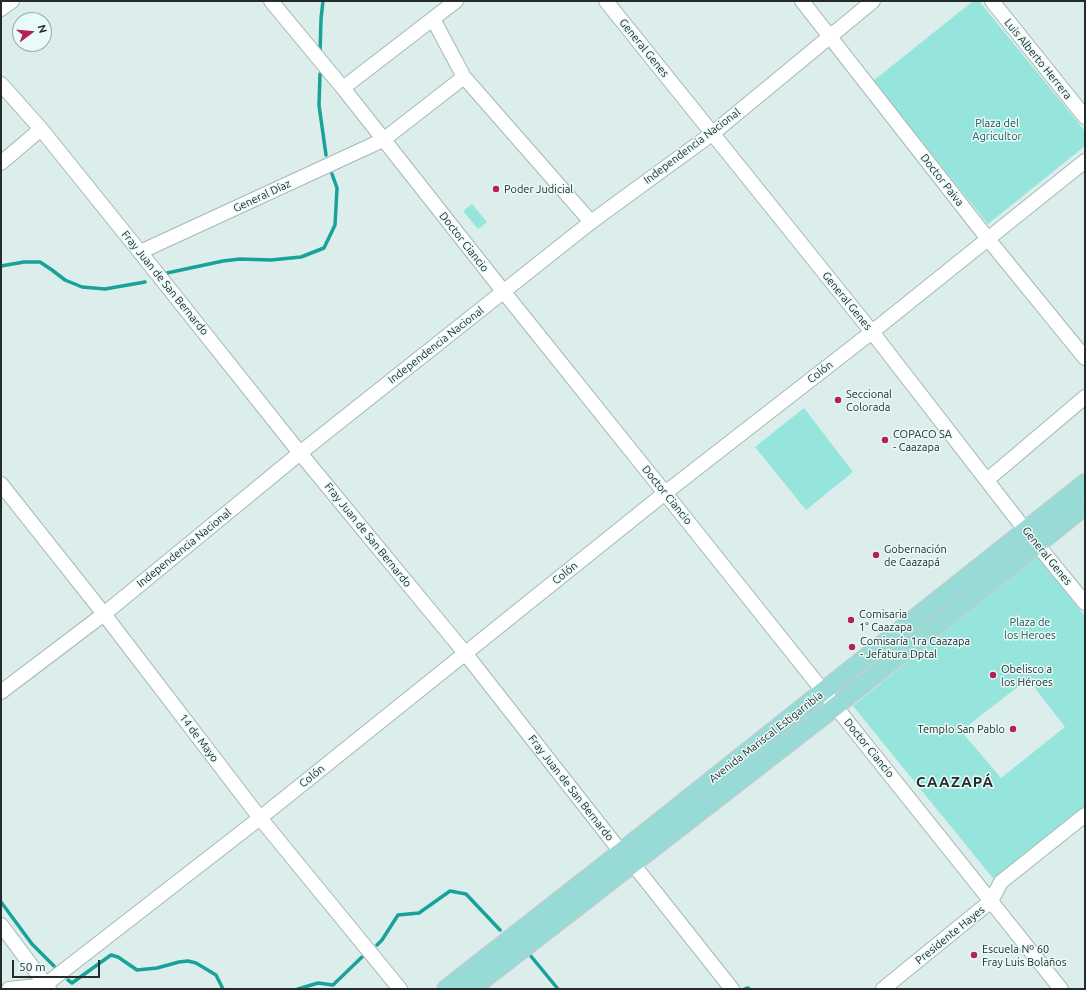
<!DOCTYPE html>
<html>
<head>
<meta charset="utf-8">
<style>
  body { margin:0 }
  #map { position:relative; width:1086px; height:990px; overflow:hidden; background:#dceeeb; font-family:Ubuntu,sans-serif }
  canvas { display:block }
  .frame { position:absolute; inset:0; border:2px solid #252b2b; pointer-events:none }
  .north { position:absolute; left:12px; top:12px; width:40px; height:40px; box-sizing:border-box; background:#e9fbf9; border:1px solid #9ba8a7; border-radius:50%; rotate:74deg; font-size:11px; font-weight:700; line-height:16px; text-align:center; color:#252b2b }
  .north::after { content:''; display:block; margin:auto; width:14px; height:18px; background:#b32250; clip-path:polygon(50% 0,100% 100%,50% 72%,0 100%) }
  .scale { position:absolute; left:12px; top:960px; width:88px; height:18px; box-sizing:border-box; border:2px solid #252b2b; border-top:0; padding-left:5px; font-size:12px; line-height:14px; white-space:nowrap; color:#252b2b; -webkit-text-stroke:3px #e9fbf9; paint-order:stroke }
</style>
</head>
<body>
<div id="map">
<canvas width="1086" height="990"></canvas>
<div class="frame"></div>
<div class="north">N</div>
<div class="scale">50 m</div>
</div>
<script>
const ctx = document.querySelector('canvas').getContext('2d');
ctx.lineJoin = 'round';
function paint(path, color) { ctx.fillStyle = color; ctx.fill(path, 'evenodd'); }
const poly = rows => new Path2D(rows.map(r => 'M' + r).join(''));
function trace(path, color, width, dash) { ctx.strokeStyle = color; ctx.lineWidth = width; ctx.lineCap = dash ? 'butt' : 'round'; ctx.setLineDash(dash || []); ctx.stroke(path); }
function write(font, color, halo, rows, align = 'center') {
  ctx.font = font + ' Ubuntu,sans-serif'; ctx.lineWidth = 3; ctx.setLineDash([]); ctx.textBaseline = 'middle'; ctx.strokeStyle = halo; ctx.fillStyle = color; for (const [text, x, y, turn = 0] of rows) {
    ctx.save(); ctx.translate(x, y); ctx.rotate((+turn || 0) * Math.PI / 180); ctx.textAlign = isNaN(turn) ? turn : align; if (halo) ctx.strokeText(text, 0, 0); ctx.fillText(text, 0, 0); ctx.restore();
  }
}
const green = poly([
  [973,1,979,1,1085,131,1085,146,988,224,873,81],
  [472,204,487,222,478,229,463,211],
  [804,408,853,472,806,510,755,447],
  [1037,556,1085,616,1085,809,996,882,853,706],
  [1028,679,1065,727,1001,778,961,731]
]);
const stream = poly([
  [320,54,321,19,323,1],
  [320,74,319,105,326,155],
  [1,266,24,262,40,262,52,270,65,280,82,287,105,289,145,282],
  [167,273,223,261,240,259,271,260,301,257,324,248,335,225,337,188,332,174],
  [1,902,32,944,54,966],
  [377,945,382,940,398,915,419,913,450,891,466,894,500,930],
  [530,955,558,989],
  [68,980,72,983,111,955,118,957,137,970,157,968,179,962,188,961,196,963,216,975,223,989],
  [298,989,318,983,333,985,362,957],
  [745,989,748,988,749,989]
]);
const minor = poly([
  [271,1,343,88,503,291,665,493,1061,989],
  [606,1,872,332,1026,531,1085,603],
  [802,1,988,239,1085,358],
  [992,1,1085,117],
  [1,9,12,1],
  [433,19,464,77,591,222],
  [1,84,41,129,140,252,300,453,465,653,621,852,633,864,732,989],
  [343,88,456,1],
  [1,163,41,129],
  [140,252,383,140,464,77],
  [987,480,1085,397],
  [1,484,104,614,260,818,400,989],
  [1,692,104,614,300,453,591,222,713,133,873,1],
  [1,925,49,989],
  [45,985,260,818,665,493,872,332,1085,161],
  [9,989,45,985],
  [883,989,991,901,1001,882,1085,815]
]);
const major = poly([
  [446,989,621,852,1085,483],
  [471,989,836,706,1085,506]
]);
const markers = [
  [496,189,4,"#b32250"],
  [838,400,4,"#b32250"],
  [885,440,4,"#b32250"],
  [876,555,4,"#b32250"],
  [851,620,4,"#b32250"],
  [852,647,4,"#b32250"],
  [993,675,4,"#b32250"],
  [1013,729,4,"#b32250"],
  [974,955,4,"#b32250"]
];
const streetNames = [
  ["General Genes",644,48,51],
  ["Luis Alberto Herrera",1038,59,51],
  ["Independencia Nacional",692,146,-37],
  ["Doctor Paiva",942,180,52],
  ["General Díaz",262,196,-25],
  ["Doctor Ciancio",464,242,52],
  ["Fray Juan de San Bernardo",165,283,51],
  ["General Genes",847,301,51],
  ["Independencia Nacional",436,345,-38],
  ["Colón",820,372,-38],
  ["Doctor Ciancio",667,495,51],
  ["Fray Juan de San Bernardo",368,535,51],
  ["Independencia Nacional",184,548,-39],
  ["General Genes",1047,556,51],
  ["Colón",565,573,-39],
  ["Avenida Mariscal Estigarribia",766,737,-38],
  ["14 de Mayo",199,738,53],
  ["Doctor Ciancio",869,748,51],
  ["Colón",312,776,-39],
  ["Fray Juan de San Bernardo",571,788,52],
  ["Presidente Hayes",950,935,-39]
];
const parkNames = [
  ["Plaza del",997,123],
  ["Agricultor",997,136],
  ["Plaza de",1030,622],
  ["los Heroes",1030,635]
];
const poiNames = [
  ["Poder Judicial",504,189],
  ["Seccional",846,394],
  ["Colorada",846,407],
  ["COPACO SA",893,434],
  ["- Caazapa",893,447],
  ["Gobernación",884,549],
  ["de Caazapá",884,562],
  ["Comisaria",859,614],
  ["1° Caazapa",859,627],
  ["Comisaría 1ra Caazapa",860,641],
  ["- Jefatura Dptal",860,654],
  ["Obelisco a",1001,669],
  ["los Héroes",1001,682],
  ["Templo San Pablo",1005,729,"right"],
  ["Escuela Nº 60",982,949],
  ["Fray Luis Bolaños",982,962]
];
const districtNames = [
  ["CAAZAPÁ",955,782]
];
paint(green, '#95e5dd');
trace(stream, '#19a29a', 3.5);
trace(minor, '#a6b7b5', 16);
trace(major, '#cbcccc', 20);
trace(minor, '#fff', 14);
trace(major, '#98dad5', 18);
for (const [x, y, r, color] of markers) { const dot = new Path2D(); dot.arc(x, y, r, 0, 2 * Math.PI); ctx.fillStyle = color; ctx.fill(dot); trace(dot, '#e9fbf9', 1.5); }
write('11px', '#252b2b', '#e9fbf9', streetNames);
write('11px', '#1e524e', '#e9fbf9', parkNames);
write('11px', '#252b2b', '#e9fbf9', poiNames, 'left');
ctx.letterSpacing = '1px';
write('bold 15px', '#252b2b', '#e9fbf9', districtNames);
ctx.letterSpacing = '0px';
</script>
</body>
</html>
